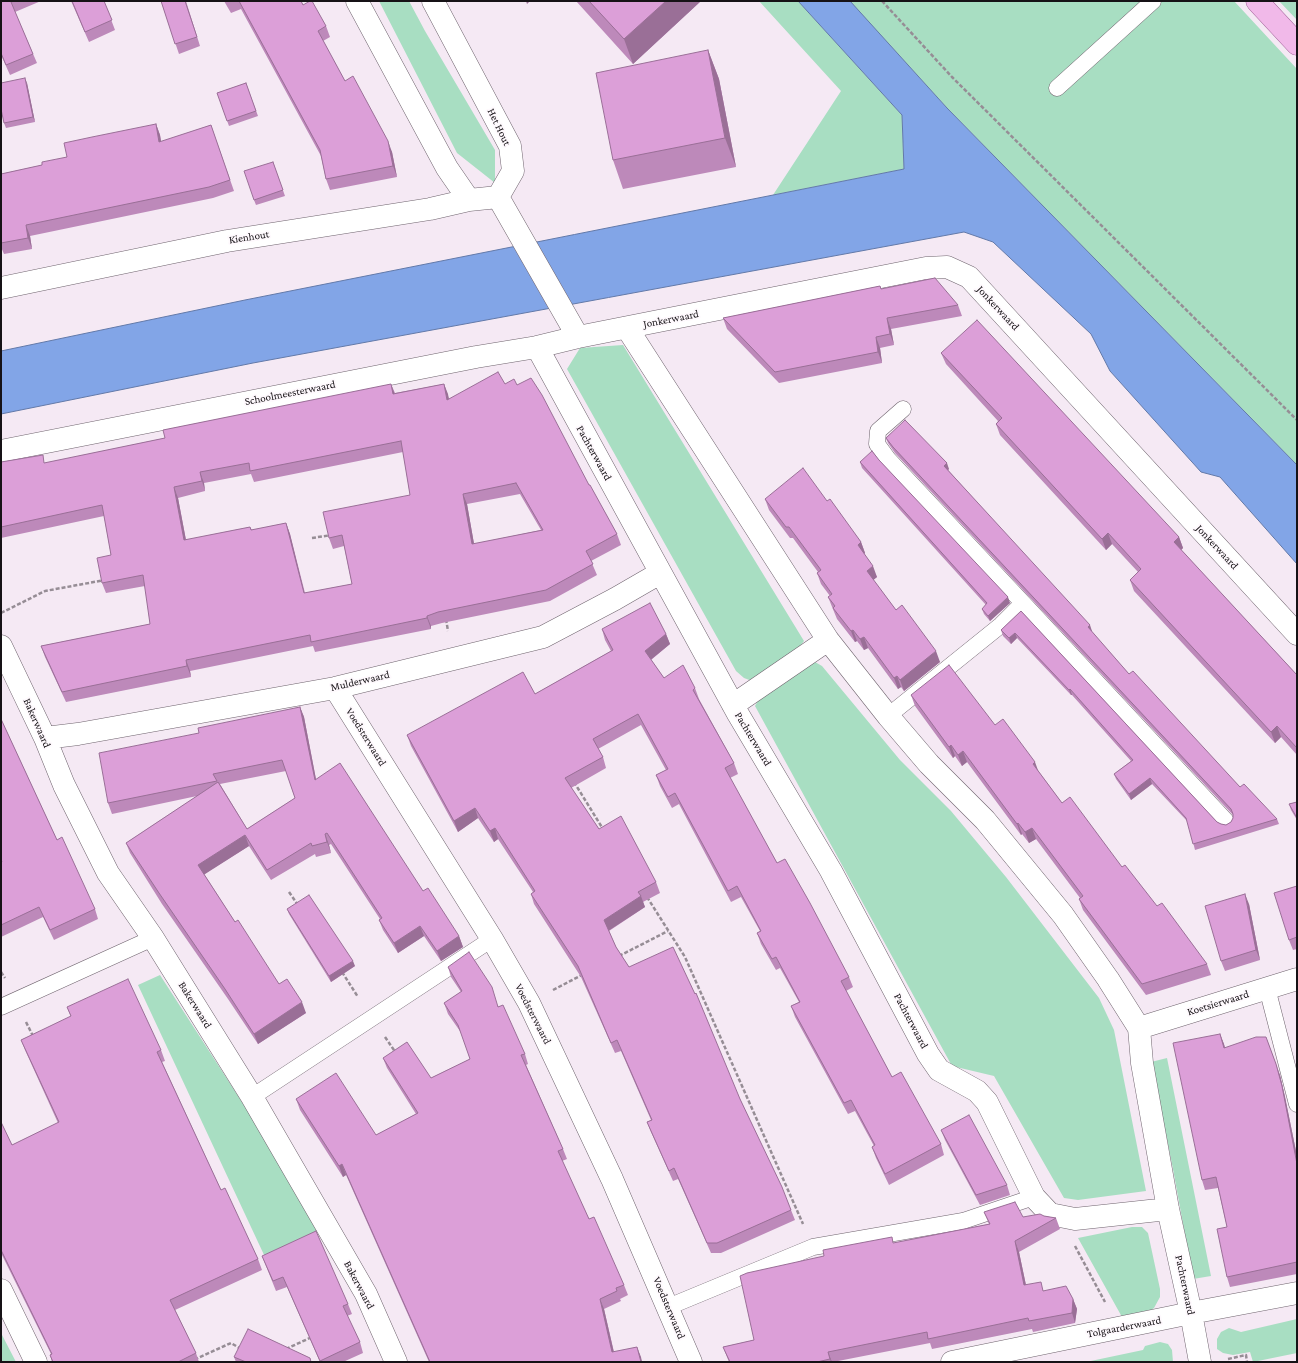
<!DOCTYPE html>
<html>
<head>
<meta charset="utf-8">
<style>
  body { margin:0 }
  #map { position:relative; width:1298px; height:1363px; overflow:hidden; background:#f5e9f4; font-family:"Crimson Pro",serif }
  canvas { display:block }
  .frame { position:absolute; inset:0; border:2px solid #161216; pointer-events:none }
</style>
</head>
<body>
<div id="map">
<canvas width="1298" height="1363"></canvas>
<div class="frame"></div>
</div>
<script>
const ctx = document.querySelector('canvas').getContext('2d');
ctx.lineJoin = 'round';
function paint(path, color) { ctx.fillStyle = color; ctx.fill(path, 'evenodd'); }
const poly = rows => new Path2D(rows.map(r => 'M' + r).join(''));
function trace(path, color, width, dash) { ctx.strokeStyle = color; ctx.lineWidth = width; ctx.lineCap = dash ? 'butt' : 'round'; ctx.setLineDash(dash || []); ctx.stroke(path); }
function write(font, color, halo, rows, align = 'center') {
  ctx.font = font + ' "Crimson Pro",serif'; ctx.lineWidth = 3.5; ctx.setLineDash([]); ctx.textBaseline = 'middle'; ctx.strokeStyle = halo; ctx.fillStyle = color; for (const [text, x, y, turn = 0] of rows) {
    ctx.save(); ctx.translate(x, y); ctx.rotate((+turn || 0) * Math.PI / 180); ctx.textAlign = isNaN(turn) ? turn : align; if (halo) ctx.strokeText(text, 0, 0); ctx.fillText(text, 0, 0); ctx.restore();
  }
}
const green = poly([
  [379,1,409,1,425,31,495,150,495,183,457,153],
  [759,1,798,1,902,115,904,169,773,195,841,91],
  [849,1,1234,1,1297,69,1297,465,947,108],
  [1279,1,1297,1,1297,20],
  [623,345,804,641,798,649,752,681,744,678,736,671,567,369,580,348],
  [815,662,822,666,900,760,951,811,1006,877,1099,998,1114,1030,1146,1191,1078,1200,1064,1198,994,1076,952,1066,755,706,761,695],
  [160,975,324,1229,265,1257,138,985],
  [1167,1058,1211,1276,1193,1279,1173,1169,1151,1062],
  [1132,1227,1142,1227,1148,1233,1160,1289,1160,1297,1154,1308,1149,1312,1122,1317,1078,1238],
  [1297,1319,1297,1353,1253,1362,1250,1352,1233,1355,1223,1353,1217,1349,1217,1339,1221,1332,1229,1328,1241,1332],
  [1,1333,16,1362,1,1362],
  [1160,1342,1168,1344,1172,1350,1173,1362,1086,1362,1143,1350,1145,1346]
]);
const water = poly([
  [798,1,850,1,947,108,1297,465,1297,564,1220,477,1201,472,1110,371,1091,334,993,242,964,232,253,363,1,414,1,351,245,300,904,169,902,115,798,1]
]);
const path = poly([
  [882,1,952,77,1297,420],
  [312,538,332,535],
  [1,613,45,591,105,580],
  [446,619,448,631],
  [574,782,603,829],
  [289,892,298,905],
  [647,897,685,957,803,1224],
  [619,956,668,931],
  [1,972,5,978],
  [342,972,358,997],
  [553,990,582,975],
  [26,1022,33,1036],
  [385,1037,396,1053],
  [1075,1246,1105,1302],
  [286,1349,312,1337],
  [1228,1359,1246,1355,1247,1362],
  [189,1362,231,1343,241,1349]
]);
const service = poly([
  [1057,88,1153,1],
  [903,409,878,431,877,444,888,459,1023,603],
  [888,716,1001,625,1023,603,1226,821],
  [1267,988,1297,1104],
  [1,1007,153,938],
  [252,1097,492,939],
  [668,1307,813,1247,963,1221,1034,1197]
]);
const minor = poly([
  [357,1,447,168,469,200],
  [433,1,510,146,513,171,498,197],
  [498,197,578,337],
  [1,288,227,241,430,209,469,200,498,197],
  [627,328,828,640,888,716,929,764,985,820,1063,915,1108,979,1139,1028,1142,1063,1168,1209,1191,1313,1200,1362],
  [537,347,738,714,831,871,928,1054,939,1070,977,1091,987,1102,1034,1197,1050,1214,1075,1219,1168,1209],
  [1,451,476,357,537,347,578,337,926,268,947,267,969,277,1297,634],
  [1,646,45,738,64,785,108,873,153,938,252,1097,366,1294,396,1362],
  [335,688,492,939,529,1003,612,1179,691,1362],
  [733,705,828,640],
  [45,738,78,734,335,688,543,637,615,599,660,573],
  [1139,1028,1297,979],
  [1,1290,36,1362],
  [952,1362,1191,1313,1297,1293]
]);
const primary = poly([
  [1257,1,1297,44]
]);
const wall = poly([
  [1,1,41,1,15,12,37,63,10,75,1,55],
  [71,1,104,1,115,30,89,42],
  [161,1,186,1,200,46,179,54],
  [224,1,301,1,303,5,326,26,330,37,323,41,345,81,392,152,397,177,330,190,326,179,321,156,241,9,231,13],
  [576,1,701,1,633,64],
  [708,50,719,79,736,167,623,189,613,160],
  [27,83,35,122,6,128,4,123],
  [246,83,258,116,229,126,217,93],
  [156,124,160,135,161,142,211,125,234,191,213,198,30,236,32,249,4,254,1,247,1,174,42,165,67,157],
  [273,162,285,196,256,205,254,200],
  [880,286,881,289,958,305,962,316,891,329,894,345,880,348,882,363,779,383,727,329,723,318],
  [941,353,1179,537,1183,548,1181,550,1297,675,1297,755,1281,737,1275,743,1134,591,1130,580,1138,572,1112,544,1106,550,1000,435,996,424,998,421,946,364],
  [391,384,395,393,444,384,449,399,505,384,517,385,589,485,617,534,621,545,591,561,597,575,550,601,442,623,431,626,431,629,315,652,313,646,190,671,191,677,66,702,45,657,41,646,150,624,145,586,106,593,102,583,111,555,104,516,1,538,1,462,46,463,165,438],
  [403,452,410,495,329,538,333,549,344,546,352,584,305,593,290,534,286,523,252,530,250,527,186,540,178,498,205,491,204,483,251,474,254,482],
  [520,494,541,530,474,544,467,504],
  [886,438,949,469,948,470,1092,631,1091,631,1129,674,1240,787,1277,819,1279,824,1195,850,1188,822,1152,784,1131,800,1116,779,1114,774,1131,761,1072,695,1071,695,1017,638,1011,644,1003,636,1001,630,1021,611,1217,822,1221,824,1226,825,1231,822,1233,818,1233,815,895,453,888,443],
  [879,460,1010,603,990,621,984,614,982,609,986,605,862,468,860,462],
  [765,499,827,501,861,542,865,553,864,554,877,577,873,580,896,610,940,662,904,691,901,687,898,689,868,648,864,650,857,641,855,642,837,619,828,597,830,596,821,584,817,573,818,572,793,538,790,538,769,510],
  [602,629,666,634,670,644,651,660,664,678,695,688,699,699,734,763,738,774,730,778,777,863,849,977,853,987,846,991,892,1077,941,1144,944,1155,889,1185,876,1158,872,1147,874,1146,855,1111,848,1114,795,1017,791,1006,799,1002,780,968,776,970,761,944,757,933,760,931,741,897,731,902,679,804,672,808,660,786,656,775,666,770,641,725,598,749,603,757,606,768,571,788,599,829,656,882,660,893,643,902,645,907,609,931,616,947,629,967,740,1099,791,1210,795,1220,721,1253,711,1253,678,1179,673,1181,651,1132,647,1122,651,1120,621,1051,615,1053,581,977,534,904,531,894,533,892,498,839,494,842,478,818,458,832,411,746,407,735,535,694,611,651,605,640],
  [911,695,995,725,1039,772,1062,803,1122,867,1207,964,1211,975,1146,995,1083,910,1079,899,1080,898,1036,839,1029,843,1022,834,1021,835,967,762,962,766,955,756,953,758,915,706],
  [300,707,304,717,316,779,423,891,459,936,463,947,441,961,424,936,398,953,383,930,379,920,380,919,331,844,329,845,331,853,316,857,315,854,271,880,249,846,204,874,235,922,279,984,306,1013,258,1044,228,999,162,904,130,853,126,843,197,796,112,814,108,803,199,733],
  [286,771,295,798,247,829,220,784],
  [1,719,57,840,95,909,98,919,54,940,43,917,1,937],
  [1297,802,1297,820,1291,810,1289,804],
  [1297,886,1297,949,1293,950,1289,940],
  [1249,904,1260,960,1225,971,1221,961],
  [287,909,355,966,331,982,289,914],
  [448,967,499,1007,525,1054,528,1064,526,1065,563,1149,567,1159,562,1161,589,1219,624,1285,628,1295,620,1299,621,1301,604,1309,614,1352,637,1347,642,1362,429,1362,346,1175,343,1177,300,1110,296,1099,376,1135,416,1114,387,1068,383,1058,431,1078,470,1059,462,1034,448,1014,444,1003,461,992,451,977],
  [67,1007,161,1050,165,1061,162,1062,221,1190,258,1259,262,1270,175,1310,196,1353,199,1362,52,1362,50,1355,51,1354,1,1253,1,1122,12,1145,58,1123,25,1050,21,1040,71,1017],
  [1220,1034,1225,1047,1280,1075,1285,1097,1297,1156,1297,1274,1230,1287,1227,1277,1227,1227,1218,1188,1205,1190,1202,1180],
  [941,1130,1007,1185,1010,1195,980,1205,945,1140],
  [984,1212,1023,1217,1044,1216,1056,1218,1060,1229,1019,1252,1026,1285,1044,1291,1073,1299,1077,1309,1075,1323,1033,1332,1032,1329,932,1349,930,1343,833,1362,729,1362,723,1347,754,1340,894,1243,989,1224],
  [262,1256,348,1304,352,1314,347,1316,360,1342,363,1353,343,1362,320,1362,287,1287,276,1291],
  [234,1357,310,1358,311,1362,236,1362]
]);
const shadedWall = poly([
  [526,1,530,1,527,4],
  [666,1,701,1,633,64,624,39],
  [708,50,719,79,736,167,725,138],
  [25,78,27,83,35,122,33,117],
  [156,124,160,135,163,153,159,142],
  [388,141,392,152,397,177,393,166],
  [26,225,30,236,32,249,28,238],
  [887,318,891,329,894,345,890,334],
  [876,337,880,348,882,363,878,352],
  [391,384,395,395,393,394],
  [444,384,448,394,451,411,447,400],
  [947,463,949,469,946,472,944,466],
  [200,472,204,483,205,491,202,481],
  [174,487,178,498,188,551,184,540],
  [463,494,467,504,476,555,472,544],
  [286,523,290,534,307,604,304,593],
  [1108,533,1112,544,1106,550,1102,539],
  [1179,537,1183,548,1178,553,1174,542],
  [861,542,865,553,862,556,858,545],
  [873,566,877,577,871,582,867,571],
  [1008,597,1010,603,990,621,988,616],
  [427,616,431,626,431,629,427,618],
  [1090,625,1092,631,1090,633,1088,627],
  [853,630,857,641,855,642,851,631],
  [1015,633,1017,638,1011,644,1009,638],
  [666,634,670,644,648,662,645,651],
  [864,637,868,648,864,650,860,639],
  [936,651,940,662,904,691,900,680],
  [186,660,190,671,191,677,187,666],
  [897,676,901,687,898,689,894,678],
  [1070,689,1072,695,1071,695,1069,690],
  [300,707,304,717,318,790,315,780],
  [1277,726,1281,737,1275,743,1271,732],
  [951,745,955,756,953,758,949,747],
  [963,751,967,762,962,766,958,755],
  [1035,762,1039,773,1033,764],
  [1150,778,1152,784,1131,800,1129,794],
  [475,808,478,818,458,832,454,821],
  [1018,823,1022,834,1021,835,1017,824],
  [495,828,498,839,494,842,490,831],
  [1032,828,1036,839,1029,843,1025,832],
  [325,834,329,845,331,853,327,842],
  [245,835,249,846,202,876,198,865],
  [1245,894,1249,904,1260,960,1256,950],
  [641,896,645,907,608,931,604,920],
  [420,926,424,936,398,953,394,943],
  [459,936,463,947,441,961,437,951],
  [353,961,355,966,331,982,329,976],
  [302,1002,306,1013,258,1044,254,1034],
  [1220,1034,1224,1044,1227,1058,1224,1048],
  [1266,1037,1280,1075,1285,1097,1297,1156,1297,1164],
  [342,1164,346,1175,343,1177,339,1166],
  [1015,1241,1019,1252,1028,1295,1024,1285],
  [600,1299,604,1309,616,1362,612,1352],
  [1073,1299,1077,1309,1075,1323,1072,1313],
  [637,1347,641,1357,642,1362,641,1362],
  [828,1352,832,1362,831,1362,830,1359]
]);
const building = poly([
  [1,1,15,1,11,2,33,54,6,65,1,53,1,1],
  [72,1,104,1,112,20,85,32,72,1],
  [161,1,185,1,197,37,175,44,161,1],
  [239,1,301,1,303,5,310,1,312,1,326,26,318,31,345,81,353,76,388,141,393,166,326,179,320,150,239,1],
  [589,1,666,1,624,39,589,1],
  [708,50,725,138,613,160,596,73,708,50],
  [25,78,33,117,4,123,1,109,1,83,25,78],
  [246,83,256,111,227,121,217,93,246,83],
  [156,124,159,142,211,125,230,180,209,187,26,225,28,238,1,243,1,174,42,165,42,162,67,157,64,143,92,137,156,124],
  [273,162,283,190,254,200,244,171,273,162],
  [935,278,958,305,887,318,890,334,876,337,878,352,775,372,723,318,880,286,881,289,935,278],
  [977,320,1179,537,1174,542,1297,675,1297,748,1277,726,1271,732,1130,580,1141,569,1108,533,1102,539,996,424,1002,418,941,353,977,320],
  [498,372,505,384,514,379,517,385,531,378,542,395,589,485,590,485,617,534,586,551,593,564,546,590,438,612,427,616,427,618,311,642,310,635,186,660,187,666,62,692,41,646,150,624,143,575,102,583,97,558,111,555,102,505,1,527,1,462,43,455,44,463,165,438,163,430,391,384,393,394,444,384,447,400,498,372],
  [401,441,410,495,323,512,329,538,342,535,352,584,304,593,286,523,251,530,250,527,184,540,174,487,202,481,200,472,249,463,250,471,401,441],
  [516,483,543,530,472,544,463,494,516,483],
  [905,420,947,463,944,466,1090,625,1088,627,1129,674,1133,671,1240,787,1244,784,1277,819,1193,844,1186,818,1150,778,1129,794,1114,774,1133,760,1070,689,1069,690,1015,633,1009,638,1001,630,1021,611,1217,822,1221,824,1226,825,1231,822,1233,818,1233,814,1231,809,893,447,886,438,905,420],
  [872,451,879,460,1008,597,988,616,982,609,987,603,860,462,872,451],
  [803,468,827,501,830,499,861,542,858,545,873,566,867,571,896,610,902,605,936,651,900,680,897,676,894,678,864,637,860,639,853,630,851,631,833,608,835,606,828,597,832,594,817,573,821,570,789,527,786,527,765,499,803,468],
  [650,603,666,634,645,651,664,678,683,665,695,688,693,690,734,763,725,768,777,863,785,859,810,903,849,977,841,981,892,1077,901,1072,941,1144,885,1174,872,1147,875,1145,851,1100,844,1103,791,1006,800,1002,776,957,772,959,757,933,761,931,737,886,728,891,675,793,668,797,656,775,668,769,638,714,593,739,603,757,565,778,599,829,621,816,656,882,638,892,641,896,604,920,616,947,629,967,673,947,695,994,696,993,740,1099,782,1187,791,1210,717,1243,707,1243,674,1168,669,1171,647,1122,652,1120,617,1040,611,1043,578,966,531,894,535,891,495,828,490,831,475,808,454,821,407,735,523,672,535,694,613,650,602,629,650,603],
  [949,665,995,725,1003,719,1035,762,1033,764,1062,803,1070,797,1122,867,1125,865,1157,906,1162,903,1207,964,1142,984,1079,899,1083,896,1032,828,1025,832,1018,823,1017,824,963,751,958,755,951,745,949,747,911,695,949,665],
  [300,707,315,780,340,763,423,891,428,888,459,936,437,951,420,926,394,943,379,920,382,918,327,833,325,834,327,842,312,846,311,843,267,870,245,835,198,865,235,922,238,920,279,984,287,979,302,1002,254,1034,225,989,159,893,126,843,218,782,247,829,295,798,282,760,213,774,217,781,108,803,99,753,199,733,198,728,300,707],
  [1,719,57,840,62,837,95,909,50,930,39,907,1,925,1,863,2,862,1,860,1,719],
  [1297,802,1297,818,1289,804,1297,802],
  [1297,886,1297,937,1289,940,1274,893,1297,886],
  [1245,894,1256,950,1221,961,1205,906,1245,894],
  [309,895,353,961,329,976,287,909,309,895],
  [469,952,492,987,498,1007,503,1005,525,1054,521,1055,563,1149,558,1151,589,1219,594,1217,624,1285,616,1288,617,1291,600,1299,612,1352,637,1347,641,1362,430,1362,342,1164,339,1166,296,1099,336,1073,376,1135,418,1113,383,1058,407,1042,431,1078,470,1059,458,1025,444,1003,462,991,448,967,469,952],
  [128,979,161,1050,157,1052,221,1190,225,1188,258,1259,170,1300,196,1353,178,1362,53,1362,50,1355,52,1354,1,1250,1,1122,12,1145,59,1122,21,1040,71,1016,67,1007,128,979],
  [1220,1034,1224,1048,1256,1037,1266,1037,1276,1064,1282,1086,1297,1164,1297,1262,1227,1277,1217,1229,1227,1227,1216,1177,1202,1180,1173,1043,1220,1034],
  [969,1115,1007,1185,976,1195,941,1130,969,1115],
  [1015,1202,1023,1217,1040,1214,1044,1216,1056,1218,1015,1241,1024,1285,1041,1282,1043,1291,1066,1286,1073,1299,1072,1313,1029,1321,1028,1318,928,1339,927,1332,828,1352,830,1359,817,1362,730,1362,723,1347,754,1340,740,1276,747,1273,824,1256,823,1250,892,1237,893,1243,990,1224,984,1212,1015,1202],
  [316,1231,348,1304,343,1306,360,1342,320,1361,283,1277,273,1281,262,1256,316,1231],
  [248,1329,310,1358,311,1362,246,1362,234,1357,248,1329]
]);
const streetNames = [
  ["Het Hout",499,127,64],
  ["Kienhout",249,237,-9],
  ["Jonkerwaard",998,308,47],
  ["Jonkerwaard",671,319,-11],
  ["Schoolmeesterwaard",290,393,-11],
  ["Pachterwaard",594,453,61],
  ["Jonkerwaard",1217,547,47],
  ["Mulderwaard",360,681,-13],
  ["Bakerwaard",37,723,66],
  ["Voedsterwaard",366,737,58],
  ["Pachterwaard",753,739,59],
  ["Koetsierwaard",1218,1003,-17],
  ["Bakerwaard",195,1005,58],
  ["Voedsterwaard",533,1014,63],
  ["Pachterwaard",911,1021,62],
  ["Bakerwaard",359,1285,62],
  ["Pachterwaard",1185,1285,78],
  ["Voedsterwaard",669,1308,67],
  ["Tolgaarderwaard",1124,1327,-11]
];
paint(green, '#a8dec2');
paint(water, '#82a5e7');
trace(water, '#6279a8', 1);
trace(service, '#6f646e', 17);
trace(minor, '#6f646e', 23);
trace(primary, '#9e6096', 23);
trace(path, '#968d95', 2.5, [4, 2]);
trace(service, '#fff', 16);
trace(minor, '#fff', 22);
trace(primary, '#f1b9e9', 22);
paint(wall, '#bd89ba');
paint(shadedWall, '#9a6f97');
paint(building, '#dc9fd8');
trace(building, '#9a6f97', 1);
write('11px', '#161216', '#fef9fd', streetNames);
</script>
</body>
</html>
